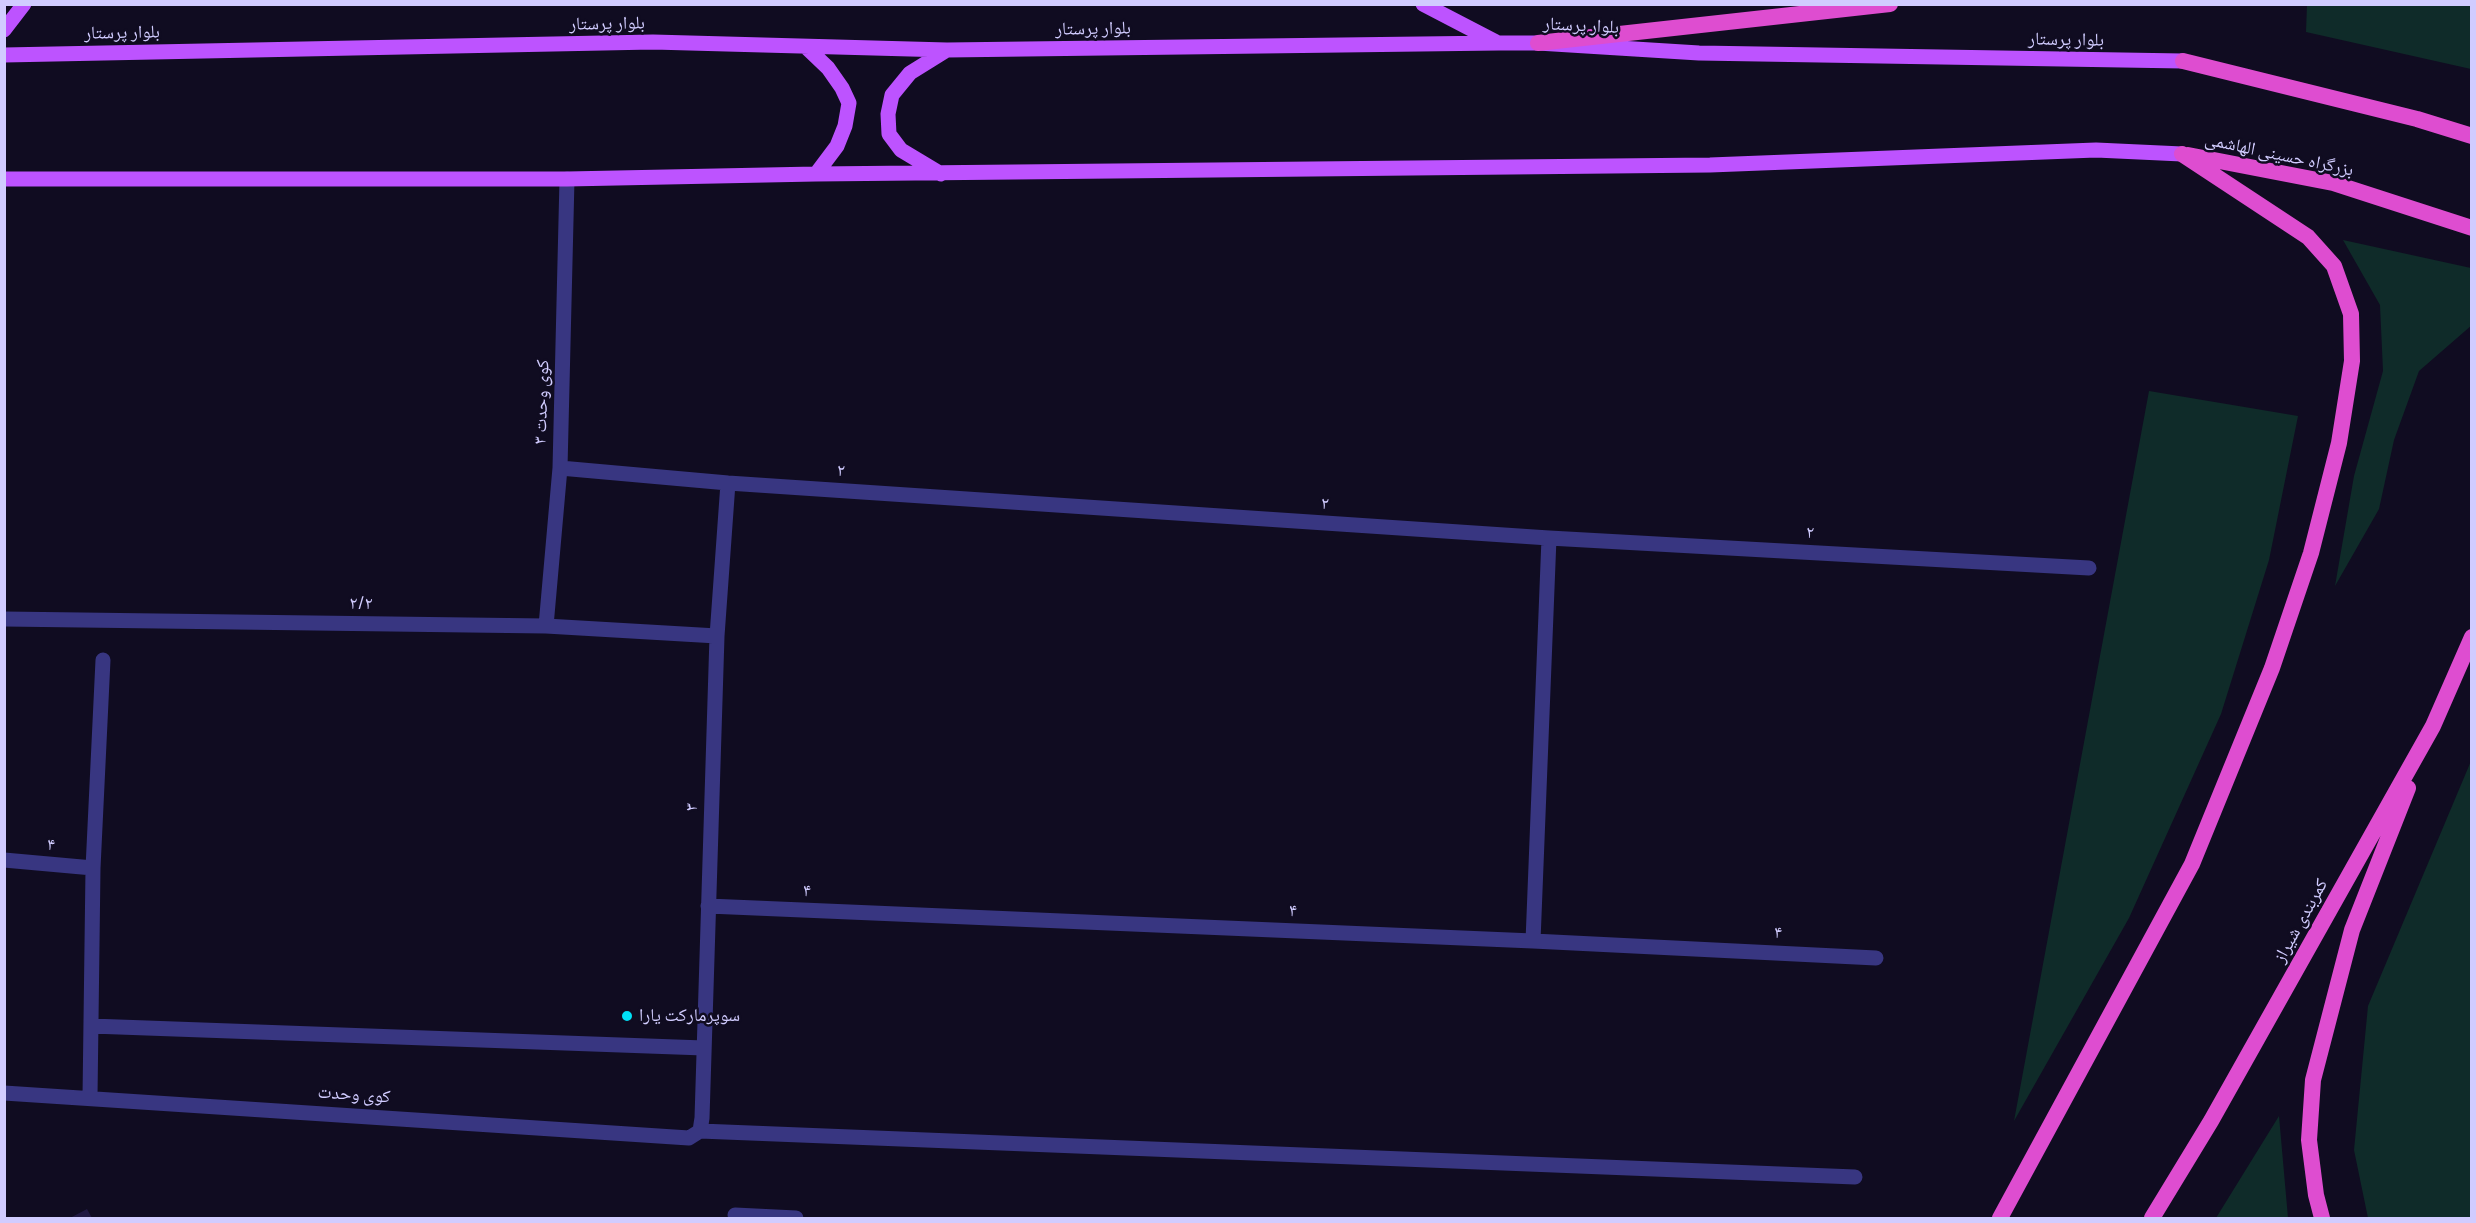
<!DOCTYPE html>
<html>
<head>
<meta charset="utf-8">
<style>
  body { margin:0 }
  #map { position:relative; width:2476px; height:1223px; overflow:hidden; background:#100c21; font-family:Manrope,sans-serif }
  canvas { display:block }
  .frame { position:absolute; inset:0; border:6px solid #d1ccff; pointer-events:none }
</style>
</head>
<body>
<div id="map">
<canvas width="2476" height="1223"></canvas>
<div class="frame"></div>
</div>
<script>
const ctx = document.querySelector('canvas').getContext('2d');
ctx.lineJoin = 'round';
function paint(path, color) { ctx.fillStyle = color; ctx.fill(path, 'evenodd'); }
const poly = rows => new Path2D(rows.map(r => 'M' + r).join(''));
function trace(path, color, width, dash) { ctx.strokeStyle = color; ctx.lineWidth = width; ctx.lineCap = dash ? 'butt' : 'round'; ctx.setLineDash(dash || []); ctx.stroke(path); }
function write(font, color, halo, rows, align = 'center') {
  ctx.font = font + ' Manrope,"Noto Naskh Arabic",sans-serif'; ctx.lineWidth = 5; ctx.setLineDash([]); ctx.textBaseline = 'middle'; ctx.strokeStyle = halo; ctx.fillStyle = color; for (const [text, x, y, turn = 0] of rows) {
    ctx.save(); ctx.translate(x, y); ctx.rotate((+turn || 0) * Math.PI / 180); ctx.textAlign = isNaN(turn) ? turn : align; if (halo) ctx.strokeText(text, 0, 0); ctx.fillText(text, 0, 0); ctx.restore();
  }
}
const green = poly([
  [2307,5,2471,5,2471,69,2306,32],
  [2343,240,2471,268,2472,325,2419,371,2394,440,2379,509,2335,586,2354,476,2383,371,2380,305],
  [2149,391,2298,416,2269,560,2221,714,2129,918,2014,1121],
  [2471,761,2471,1218,2368,1218,2354,1150,2368,1006],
  [2279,1116,2288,1218,2216,1218]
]);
const building = poly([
  [87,1209,92,1218,70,1218]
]);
const minor = poly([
  [560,468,728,483,1549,538,2089,568],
  [4,619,546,626,717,636],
  [546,626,560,468,567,179],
  [4,860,93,868],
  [708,906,1533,941,1876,958],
  [1533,941,1549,538],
  [91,1026,704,1048],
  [4,1093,689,1138,700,1131],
  [90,1097,93,868,103,660],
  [700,1131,1855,1177],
  [700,1131,702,1118,717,636,728,483],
  [735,1215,796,1218]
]);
const primary = poly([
  [1423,4,1496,42],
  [4,30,24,4],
  [806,47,828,68,842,88,849,103,845,126,837,146,816,174],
  [4,55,653,42,947,50,1499,43,1538,43,1699,53,2183,61],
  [941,174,901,150,889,134,888,114,892,95,910,73,947,50],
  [4,179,567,179,816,174,1710,165,2096,150,2182,154]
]);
const trunk = poly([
  [1538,43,1890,4],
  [2183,61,2417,119,2472,136],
  [2188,155,2333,183,2472,228],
  [2000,1218,2192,864,2272,668,2311,553,2339,443,2352,361,2351,314,2334,266,2308,237,2182,154],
  [2152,1218,2211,1121,2433,726,2472,637],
  [2322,1218,2316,1195,2309,1140,2313,1080,2352,930,2408,788]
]);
const markers = [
  [627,1016,6,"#00e1f7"]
];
const streetNames = [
  ["بلوار پرستار",607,24,-1],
  ["بلوار پرستار",1581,26,3],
  ["بلوار پرستار",1093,29,-1],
  ["بلوار پرستار",122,33,-1],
  ["بلوار پرستار",2066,40,1],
  ["بزرگراه حسینی الهاشمی",2279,155,12],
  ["کوی وحدت ۳",542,402,-88],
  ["۲",841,471,4],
  ["۲",1325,504,4],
  ["۲",1810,533,3],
  ["۲/۲",361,604,1],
  ["۳",692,807,-88],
  ["۴",51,845,5],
  ["۴",807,891,2],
  ["۴",1293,911,2],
  ["کمربندی شیراز",2301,921,-61],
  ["۴",1778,933,3],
  ["کوی وحدت",354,1095,4]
];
const poiNames = [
  ["سوپرمارکت یارا",639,1016]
];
paint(green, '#0f2b29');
paint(building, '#201842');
trace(minor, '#383681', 15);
trace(primary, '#bd53ff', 15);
trace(trunk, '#de4dd0', 16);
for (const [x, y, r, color] of markers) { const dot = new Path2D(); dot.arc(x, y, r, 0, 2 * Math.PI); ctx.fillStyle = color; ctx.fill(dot); trace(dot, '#100c21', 2); }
write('18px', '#d1ccff', '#100c21', streetNames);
write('18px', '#d1ccff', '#100c21', poiNames, 'left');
</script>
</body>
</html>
